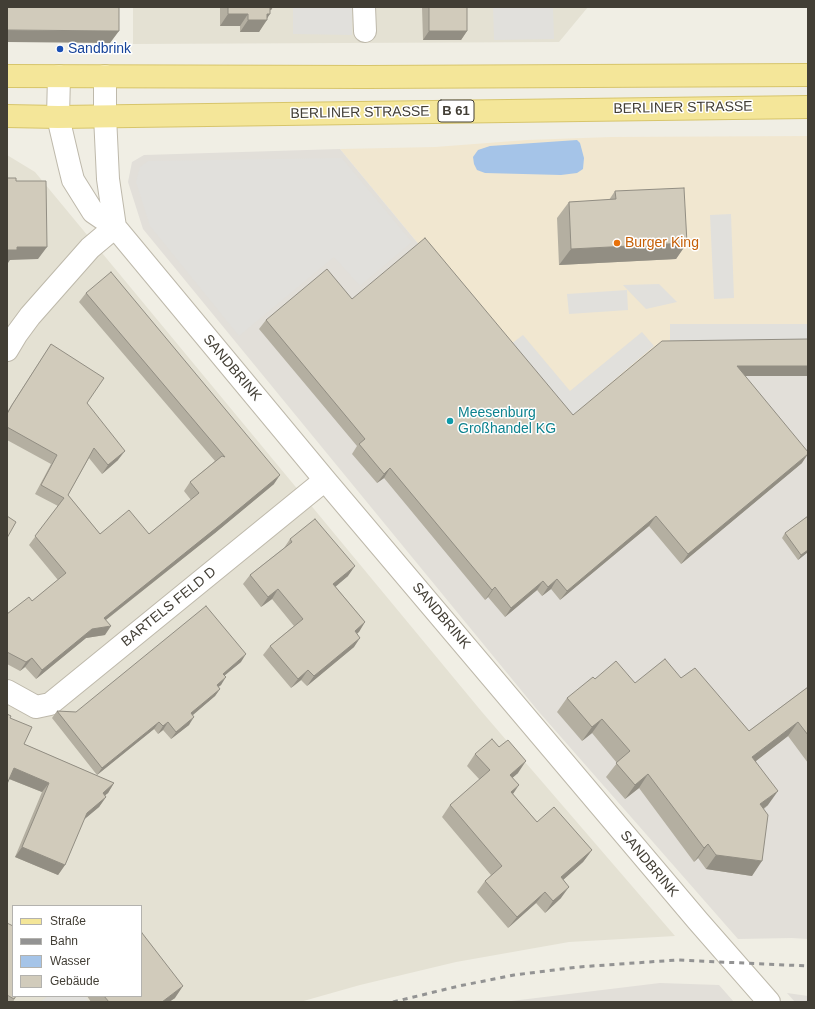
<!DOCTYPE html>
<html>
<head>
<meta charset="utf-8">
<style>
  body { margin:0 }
  #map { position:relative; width:815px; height:1009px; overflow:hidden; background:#f0eee4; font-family:Arial,sans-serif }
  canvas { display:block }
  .frame { position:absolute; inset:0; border:8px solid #423e35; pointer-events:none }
  .legend { position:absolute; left:12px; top:905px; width:130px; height:92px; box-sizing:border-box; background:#fff; border:1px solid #b3b2ae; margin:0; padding:5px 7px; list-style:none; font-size:12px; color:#423e35 }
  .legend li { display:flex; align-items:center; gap:8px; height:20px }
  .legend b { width:20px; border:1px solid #b3b2ae }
</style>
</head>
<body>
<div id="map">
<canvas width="815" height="1009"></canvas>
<div class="frame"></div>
<ul class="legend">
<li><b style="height:5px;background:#f4e699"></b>Straße</li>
<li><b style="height:5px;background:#939393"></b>Bahn</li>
<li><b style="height:11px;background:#a5c4e8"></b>Wasser</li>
<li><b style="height:11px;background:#d1cbbb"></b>Gebäude</li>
</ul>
</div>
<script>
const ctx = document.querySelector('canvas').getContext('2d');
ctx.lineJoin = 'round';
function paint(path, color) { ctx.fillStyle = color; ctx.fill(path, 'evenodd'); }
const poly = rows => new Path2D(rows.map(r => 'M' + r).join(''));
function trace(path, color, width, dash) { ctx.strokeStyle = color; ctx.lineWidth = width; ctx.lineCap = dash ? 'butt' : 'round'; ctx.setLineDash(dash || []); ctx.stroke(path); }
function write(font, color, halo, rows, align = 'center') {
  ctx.font = font + ' Arial,sans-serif'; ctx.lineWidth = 3; ctx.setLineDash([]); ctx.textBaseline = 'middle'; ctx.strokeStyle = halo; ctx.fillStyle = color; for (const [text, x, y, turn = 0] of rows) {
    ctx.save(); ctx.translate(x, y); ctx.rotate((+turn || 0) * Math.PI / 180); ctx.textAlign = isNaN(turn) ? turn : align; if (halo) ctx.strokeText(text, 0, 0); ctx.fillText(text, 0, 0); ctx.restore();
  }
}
const residential = poly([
  [133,7,588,7,559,42,133,44],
  [7,155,35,172,482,712,675,936,569,942,456,962,360,985,300,1002,7,1002],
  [13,906,141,906,141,996,13,996]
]);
const commercial = poly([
  [808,136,808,348,567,424,340,149,435,147,527,140,611,137]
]);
const industrial = poly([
  [340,149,567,424,808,348,808,939,792,938,738,939,539,712,143,229,128,182,132,162,144,155],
  [660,983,719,985,734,1002,503,1002],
  [787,993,808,996,808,1002,795,1002]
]);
const parking = poly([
  [293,7,352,7,352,35,293,34],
  [493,7,553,7,554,39,494,40],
  [342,158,412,242,360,286,334,257,239,336,150,226,136,182,140,167,148,161],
  [731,214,734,298,714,299,710,215],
  [659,284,677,302,646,309,623,285],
  [627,290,628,310,569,314,567,294],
  [670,324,808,324,808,346,670,346],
  [642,332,654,346,567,420,507,347,523,335,570,391],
  [48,996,85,996,88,1000,86,1002,40,1002]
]);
const water = poly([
  [577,140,580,143,584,158,583,169,577,173,561,175,485,173,477,170,474,164,473,157,478,150,490,146]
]);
const minor = poly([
  [364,7,365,31],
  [59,76,58,117,69,164,73,180,93,212,115,227,325,480,698,921,769,1002],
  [105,76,105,116,108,179,115,227],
  [7,350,16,335,30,316,90,248,115,227],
  [7,691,36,707,50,704,325,480]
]);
const major = poly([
  [7,76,366,77,808,75],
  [7,116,58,117,808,107]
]);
const rail = poly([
  [393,1002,459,986,514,975,578,967,677,960,808,966]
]);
const wall = poly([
  [220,7,273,7,271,10,270,10,267,18,259,32,240,32,240,26,220,26],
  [422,7,467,7,467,31,461,40,423,40],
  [615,191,687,243,676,259,559,265,557,218,569,202,609,200],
  [86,293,274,484,215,533,106,620,105,635,86,638,36,679,25,667,20,671,7,664,7,614,32,601,58,580,29,545,58,506,35,494,51,464,7,440,7,412,51,344,87,403,118,460,102,474,89,458,68,495,100,534,149,534,191,500,184,491,190,482,215,461,79,302],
  [352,299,573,415,745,376,802,463,681,564,649,526,560,600,551,589,542,596,537,590,505,617,488,597,485,600,384,478,377,483,352,454,357,446,259,329,266,320],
  [808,516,808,552,798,560,782,538,785,533],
  [290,539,348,576,335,586,365,622,357,633,354,647,307,686,301,680,291,688,263,655,270,646,294,626,272,599,261,607,243,584,250,575,284,548],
  [241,662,224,675,221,685,218,687,220,689,215,696,192,715,189,725,171,739,163,730,158,734,154,729,97,775,52,718,57,711,76,712],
  [681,678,749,731,808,687,808,763,788,736,756,761,768,805,764,809,752,876,706,869,698,858,694,862,639,788,625,799,606,777,617,763,592,733,582,741,557,712,567,698,595,679,635,683],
  [10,718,24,744,114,783,108,793,105,795,106,797,99,807,84,819,65,865,58,875,15,857,42,792,9,779],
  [475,754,518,773,512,778,513,794,537,822,592,850,583,862,563,880,561,898,545,913,536,903,508,928,477,892,485,881,491,875,442,817,450,805,480,780,467,766],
  [7,923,16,996,13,1002,7,1002],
  [87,996,141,996,175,998,169,1002,91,1002]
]);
const shadedWall = poly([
  [264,7,273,7,271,10,262,11],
  [228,14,248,14,240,26,220,26],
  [267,14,270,14,266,20,267,20,259,32,240,32,248,20],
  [7,30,119,31,110,43,7,42],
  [429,31,467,31,461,40,423,40],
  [687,243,676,259,559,265,571,249],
  [17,247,47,247,38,259,10,260,8,263,7,263,7,250],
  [737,366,808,366,808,376,730,376],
  [125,451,118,460,102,474,108,465],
  [808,454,802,463,681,564,688,554],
  [390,468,384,478,377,483,384,474],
  [280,475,274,484,215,533,98,626,104,618],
  [656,516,649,526,560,600,567,591],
  [808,550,808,552,798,560,801,555],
  [355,566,348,576,327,594,333,584],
  [557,579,551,589,542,596,548,587],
  [543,581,537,590,505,617,511,608],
  [495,587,488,597,485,600,492,590],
  [278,589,272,599,261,607,268,597],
  [365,622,359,632,348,641,355,631],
  [111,626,105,635,86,638,36,679,42,670,92,629],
  [360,638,354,647,307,686,314,676],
  [246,654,241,662,218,681,223,674],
  [32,658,25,667,20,671,26,662],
  [308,670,301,680,291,688,298,679],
  [226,677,221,685,212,692,217,685],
  [220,689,215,696,186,721,191,713],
  [194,717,189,725,171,739,176,732],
  [602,719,592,733,582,741,592,727],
  [159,722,154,729,97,775,102,768],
  [168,722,163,730,158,734,163,726],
  [798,722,788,736,743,771,752,757],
  [526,761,518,773,502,787,510,775],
  [14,768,49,783,42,792,7,778],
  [648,774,639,788,625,799,635,785],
  [114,783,108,793,96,803,103,793],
  [519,785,511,797,511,792],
  [778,791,768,805,750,818,760,804],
  [106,797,99,807,80,823,87,813],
  [708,844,698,858,694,862,704,848],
  [22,847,65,865,58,875,15,857],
  [592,850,583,862,553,889,561,877],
  [716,855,762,861,752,876,706,869],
  [569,887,561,898,545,913,553,901],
  [545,892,536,903,508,928,517,917],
  [183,986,175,998,169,1002,162,1002]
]);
const building = poly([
  [7,7,119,7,119,31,7,30,7,7],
  [228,7,270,7,270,14,267,14,267,20,248,20,248,14,228,14,228,7],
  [429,7,467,7,467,31,429,31,429,7],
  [7,178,16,178,16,181,46,181,47,247,17,247,17,250,7,250,7,178],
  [684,188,687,243,571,249,569,202,616,199,615,191,684,188],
  [425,238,573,415,662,341,808,339,808,366,737,366,808,452,808,454,688,554,656,516,567,591,557,579,548,587,543,581,511,608,495,587,492,590,390,468,384,474,359,444,365,439,266,320,327,269,352,299,425,238],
  [111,272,280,475,221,524,104,618,111,626,92,629,42,670,32,658,26,662,7,652,7,626,8,626,7,625,7,614,29,597,32,601,66,573,35,536,64,498,41,485,57,455,7,427,7,414,12,405,51,344,104,378,87,403,125,451,108,465,94,448,68,495,100,534,129,510,149,534,199,493,190,482,222,456,225,457,86,293,111,272],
  [7,516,16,522,7,538,7,516],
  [808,516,808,550,801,555,785,533,808,516],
  [315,519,355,566,333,584,365,622,355,631,360,638,314,676,308,670,298,679,270,646,303,619,278,589,268,597,250,575,292,542,290,539,315,519],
  [206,606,246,654,223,674,226,677,217,685,220,689,191,713,194,717,176,732,168,722,163,726,159,722,102,768,57,711,76,712,206,606],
  [665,659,681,678,695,668,749,731,808,687,808,735,798,722,752,757,778,791,760,804,768,815,762,861,716,855,708,844,704,848,648,774,635,785,616,763,630,751,602,719,592,727,567,698,593,677,595,679,616,661,635,683,665,659],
  [7,714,11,716,10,718,32,727,24,744,114,783,103,793,106,797,87,813,65,865,22,847,49,783,14,768,7,784,7,714],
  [492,739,499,747,508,740,526,761,510,775,519,785,511,792,537,822,554,807,592,850,561,877,569,887,553,901,545,892,517,917,485,881,502,866,450,805,490,770,475,754,492,739],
  [7,923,13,926,13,996,16,996,14,999,7,995,7,923],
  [142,933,183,986,162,1002,109,1002,104,996,141,996,141,934,142,933]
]);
const markers = [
  [60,49,4,"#1a4fb4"],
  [617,243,4,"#e8710a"],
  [450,421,4,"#0f9aa8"]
];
const shields = [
  [456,111,36]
];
const shieldNames = [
  ["B 61",456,111]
];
const transitNames = [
  ["Sandbrink",68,49]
];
const streetNames = [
  ["BERLINER STRASSE",683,108,-1],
  ["BERLINER STRASSE",360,113,-1],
  ["SANDBRINK",232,368,50],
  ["BARTELS FELD D",169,607,-39],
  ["SANDBRINK",441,616,50],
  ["SANDBRINK",649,864,50]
];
const foodNames = [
  ["Burger King",625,243]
];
const cultureNames = [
  ["Meesenburg",458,413],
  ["Großhandel KG",458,429]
];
paint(residential, '#e4e1d3');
paint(commercial, '#f1e7d0');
paint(industrial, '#e2dfd9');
paint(parking, '#e1e0dc');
paint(water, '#a5c4e8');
trace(minor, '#beb9ab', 24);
trace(major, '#d7c56b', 24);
trace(minor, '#fff', 22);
trace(major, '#f4e699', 22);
trace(rail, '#939393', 3, [5, 5]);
paint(wall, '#b4afa1');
paint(shadedWall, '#928e83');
paint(building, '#d1cbbb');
trace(building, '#928e83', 1);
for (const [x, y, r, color] of markers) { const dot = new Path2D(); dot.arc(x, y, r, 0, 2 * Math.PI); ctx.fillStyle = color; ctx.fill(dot); trace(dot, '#fff', 1.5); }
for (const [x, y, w] of shields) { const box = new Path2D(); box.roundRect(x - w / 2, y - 11, w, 22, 3); ctx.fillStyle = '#fff'; ctx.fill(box); trace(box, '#423e35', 1); }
write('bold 13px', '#423e35', null, shieldNames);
write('14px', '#164399', '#fff', transitNames, 'left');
write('14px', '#423e35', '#fff', streetNames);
write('14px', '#c56008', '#fff', foodNames, 'left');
write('14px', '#0d838f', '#fff', cultureNames, 'left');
</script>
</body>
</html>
